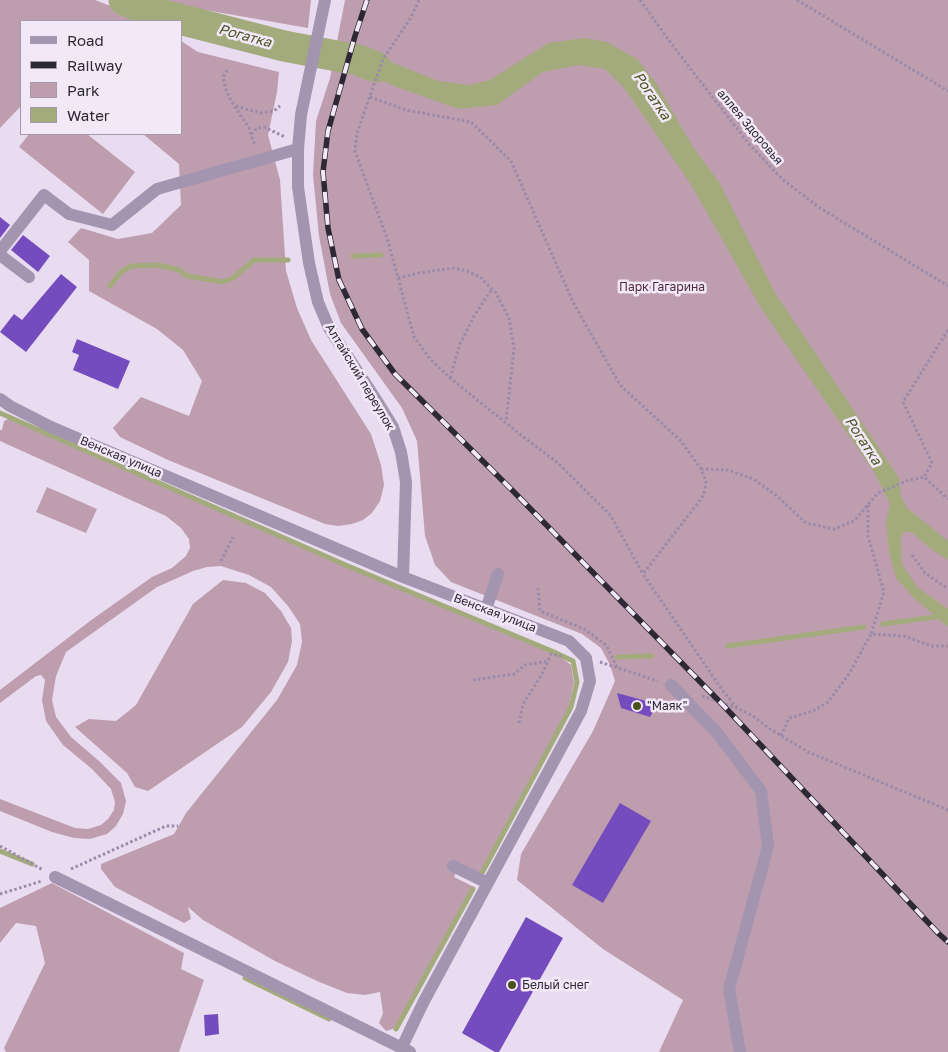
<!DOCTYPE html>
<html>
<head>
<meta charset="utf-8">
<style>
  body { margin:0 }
  #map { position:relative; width:948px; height:1052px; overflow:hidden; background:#e9dcf0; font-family:"Golos Text",sans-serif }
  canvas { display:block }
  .legend { position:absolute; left:20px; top:20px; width:162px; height:115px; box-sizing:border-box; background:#f2e8f8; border:1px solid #a39baa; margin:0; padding:6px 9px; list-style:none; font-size:15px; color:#2d2835 }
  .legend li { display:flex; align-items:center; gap:10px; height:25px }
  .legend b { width:25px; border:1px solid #a39baa }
</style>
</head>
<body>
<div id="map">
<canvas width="948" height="1052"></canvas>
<ul class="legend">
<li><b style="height:6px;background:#a394b0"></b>Road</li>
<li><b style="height:6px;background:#2d2835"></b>Railway</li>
<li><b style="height:14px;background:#be9daf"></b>Park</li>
<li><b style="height:14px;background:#a3ab7c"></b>Water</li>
</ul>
</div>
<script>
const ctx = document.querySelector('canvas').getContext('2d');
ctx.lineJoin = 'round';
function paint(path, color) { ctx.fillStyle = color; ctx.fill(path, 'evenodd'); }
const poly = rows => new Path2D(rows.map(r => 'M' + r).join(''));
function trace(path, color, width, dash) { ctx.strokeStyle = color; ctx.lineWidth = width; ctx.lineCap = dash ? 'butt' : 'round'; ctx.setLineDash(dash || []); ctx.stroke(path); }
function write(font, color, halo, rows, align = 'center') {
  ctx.font = font + ' "Golos Text",sans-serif'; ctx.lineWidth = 5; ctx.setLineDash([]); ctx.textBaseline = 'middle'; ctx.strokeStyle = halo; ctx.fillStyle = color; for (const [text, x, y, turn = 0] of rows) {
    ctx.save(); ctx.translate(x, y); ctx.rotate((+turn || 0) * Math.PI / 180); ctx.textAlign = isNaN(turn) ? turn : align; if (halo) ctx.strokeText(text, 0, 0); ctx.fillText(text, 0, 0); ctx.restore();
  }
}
const green = poly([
  [0,0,95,0,149,21,21,21,21,106,0,128],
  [148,0,311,0,308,28],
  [345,0,948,0,948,1052,659,1052,683,1000,603,949,517,880,521,854,593,731,615,681,610,665,601,648,582,634,451,582,435,565,425,536,417,441,402,408,341,323,330,294,319,236,313,175,316,121,330,78],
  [181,41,198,52,279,72,277,92,268,135,280,180,286,271,297,308,311,340,371,434,381,465,384,485,380,501,372,513,363,520,352,524,338,526,325,524,168,460,120,437,113,428,141,397,189,416,202,381,183,350,157,329,89,291,89,260,68,242,81,228,118,239,152,233,181,205,179,164,143,134,181,134],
  [29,134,87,134,135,172,103,214,19,147],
  [12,417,348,566,554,651,571,665,574,682,569,706,560,726,482,874,459,865,454,877,474,887,405,1012,393,1029,386,1031,379,1023,383,1013,380,992,365,995,347,993,317,981,275,961,203,920,188,907,191,919,184,923,115,887,101,869,101,864,174,834,186,813,277,700,297,665,302,642,300,624,288,606,271,587,249,575,221,566,207,567,193,571,157,587,66,652,56,676,52,700,56,717,71,737,99,761,121,783,126,801,123,814,116,826,107,834,90,839,74,838,52,832,0,811,0,799,75,828,88,829,101,825,108,819,114,810,115,802,111,789,92,769,63,745,46,721,42,700,45,680,41,675,36,676,0,703,0,690,90,621,152,577,172,568,186,556,190,548,189,539,181,528,166,516,0,441,0,430,2,430,4,421],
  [47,487,97,509,86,533,36,512],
  [223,580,246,583,265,593,281,611,291,628,292,641,288,662,271,692,242,727,148,791,135,787,127,773,75,727,89,719,116,721,136,705,193,604],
  [52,883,184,953,181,969,204,980,179,1052,6,1052,4,1048,45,963,36,926,16,923,0,943,0,908]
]);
const water = poly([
  [584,38,607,42,637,59,656,83,693,147,719,182,775,293,899,478,901,496,907,508,948,541,948,560,931,549,911,532,904,532,901,537,902,564,917,587,948,609,948,627,914,598,896,578,889,552,886,522,890,504,874,472,761,308,690,183,624,88,605,69,579,65,543,72,497,105,459,109,396,87,361,71,333,65,336,48,369,53,438,81,469,85,490,80,548,43]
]);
const stream = poly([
  [353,256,381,255],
  [110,286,121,272,131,266,158,265,179,270,187,276,223,282,233,278,254,260,288,260],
  [0,413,348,566,554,652,573,661,577,682,571,707,482,873],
  [883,624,942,616],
  [728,646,864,627],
  [617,657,652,656],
  [0,851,32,864],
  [245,978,329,1019],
  [396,1029,473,889]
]);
const river = poly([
  [124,0,152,12,284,46,358,60,376,67]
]);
const building = poly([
  [0,217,10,225,0,238],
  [23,235,50,256,38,272,11,250],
  [61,274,77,287,26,352,0,332,14,314,22,320],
  [77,339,130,361,118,389,73,370,79,355,72,352],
  [617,693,657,704,650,717,621,708],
  [620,803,651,821,603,903,572,885],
  [526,917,563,938,499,1052,495,1052,462,1033],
  [218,1014,219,1034,205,1036,204,1015]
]);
const path = poly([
  [419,0,410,19,383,59,357,133,355,151,388,241,414,337,430,359,450,378,521,435,558,463,611,516,643,574],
  [640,0,673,46,749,144,782,179,820,208,948,286],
  [797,0,948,91],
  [227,70,223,77,226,89,231,101,249,128,255,146],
  [370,97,406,110,471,122,511,161,573,302,620,385,681,441,701,469,706,481,704,495,643,574,723,691,737,708],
  [236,106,261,113,274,111,280,106],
  [251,134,257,128,264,127,285,137],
  [398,278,419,273,454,268,467,271,480,277,496,293,509,318,514,348,506,422],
  [948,330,903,402,932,463,924,477,948,499],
  [450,378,460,344,474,316,492,289],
  [701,469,728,470,753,479,777,496,806,523,834,529,854,521,878,493,909,480,924,477],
  [868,505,868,536,884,592,871,634],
  [912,555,925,573,948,589],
  [221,561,233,537],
  [538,588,540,611,584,629,606,645,617,667],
  [600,662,658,681],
  [473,680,514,674,525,665,548,661,551,654,562,656],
  [702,696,737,708,753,716,767,727,808,752,948,810],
  [519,723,523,704,541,676,548,661],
  [781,736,789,718,813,711,828,702,849,674,871,634,904,636,931,646,948,646],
  [0,846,43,870],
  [71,869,166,826,178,826],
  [0,894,42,881]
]);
const minor = poly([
  [325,0,301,115,298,149,298,187,309,263,318,302,329,328,373,395,393,427,401,452,406,482,403,577],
  [0,251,44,195,69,214,112,225,157,189,298,149],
  [0,255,29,277],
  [0,399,10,406,51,427,403,577,569,641,586,658,590,681,581,711,423,1003,402,1047],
  [486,609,498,574],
  [671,685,718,734,761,791,768,846,729,989,740,1052],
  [453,866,488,883],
  [55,877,410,1052]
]);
const rail = poly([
  [367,0,355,36,328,131,323,172,328,228,339,280,362,329,395,374,512,490,720,702,939,934,948,942]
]);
const markers = [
  [637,706,5,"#4a5320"],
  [512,985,5,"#4a5320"]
];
const streetNames = [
  ["аллея Здоровья",750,127,50],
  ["Алтайский переулок",360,377,59],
  ["Венская улица",121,457,23],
  ["Венская улица",495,613,21]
];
const parkNames = [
  ["Парк Гагарина",662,287]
];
const poiNames = [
  ["\"Маяк\"",647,706],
  ["Белый снег",522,985]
];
const waterNames = [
  ["Рогатка",245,36,15],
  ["Рогатка",652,96,56],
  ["Рогатка",863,441,57]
];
paint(green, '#be9daf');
paint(water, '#a3ab7c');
trace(stream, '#a3ab7c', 5);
trace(river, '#a3ab7c', 31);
paint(building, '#754cbd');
trace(path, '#9a8aa9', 3, [2.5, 2.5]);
trace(minor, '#a394b0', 12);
trace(rail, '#2d2835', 5.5);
trace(rail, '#f2e8f8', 4, [11]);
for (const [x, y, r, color] of markers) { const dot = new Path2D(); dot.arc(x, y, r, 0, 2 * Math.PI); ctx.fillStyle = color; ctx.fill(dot); trace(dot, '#f2e8f8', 2); }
write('12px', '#2d2835', '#f2e8f8', streetNames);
write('12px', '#512d40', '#f2e8f8', parkNames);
write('12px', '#2d2835', '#f2e8f8', poiNames, 'left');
write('italic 14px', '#4a5320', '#f2e8f8', waterNames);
</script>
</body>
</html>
